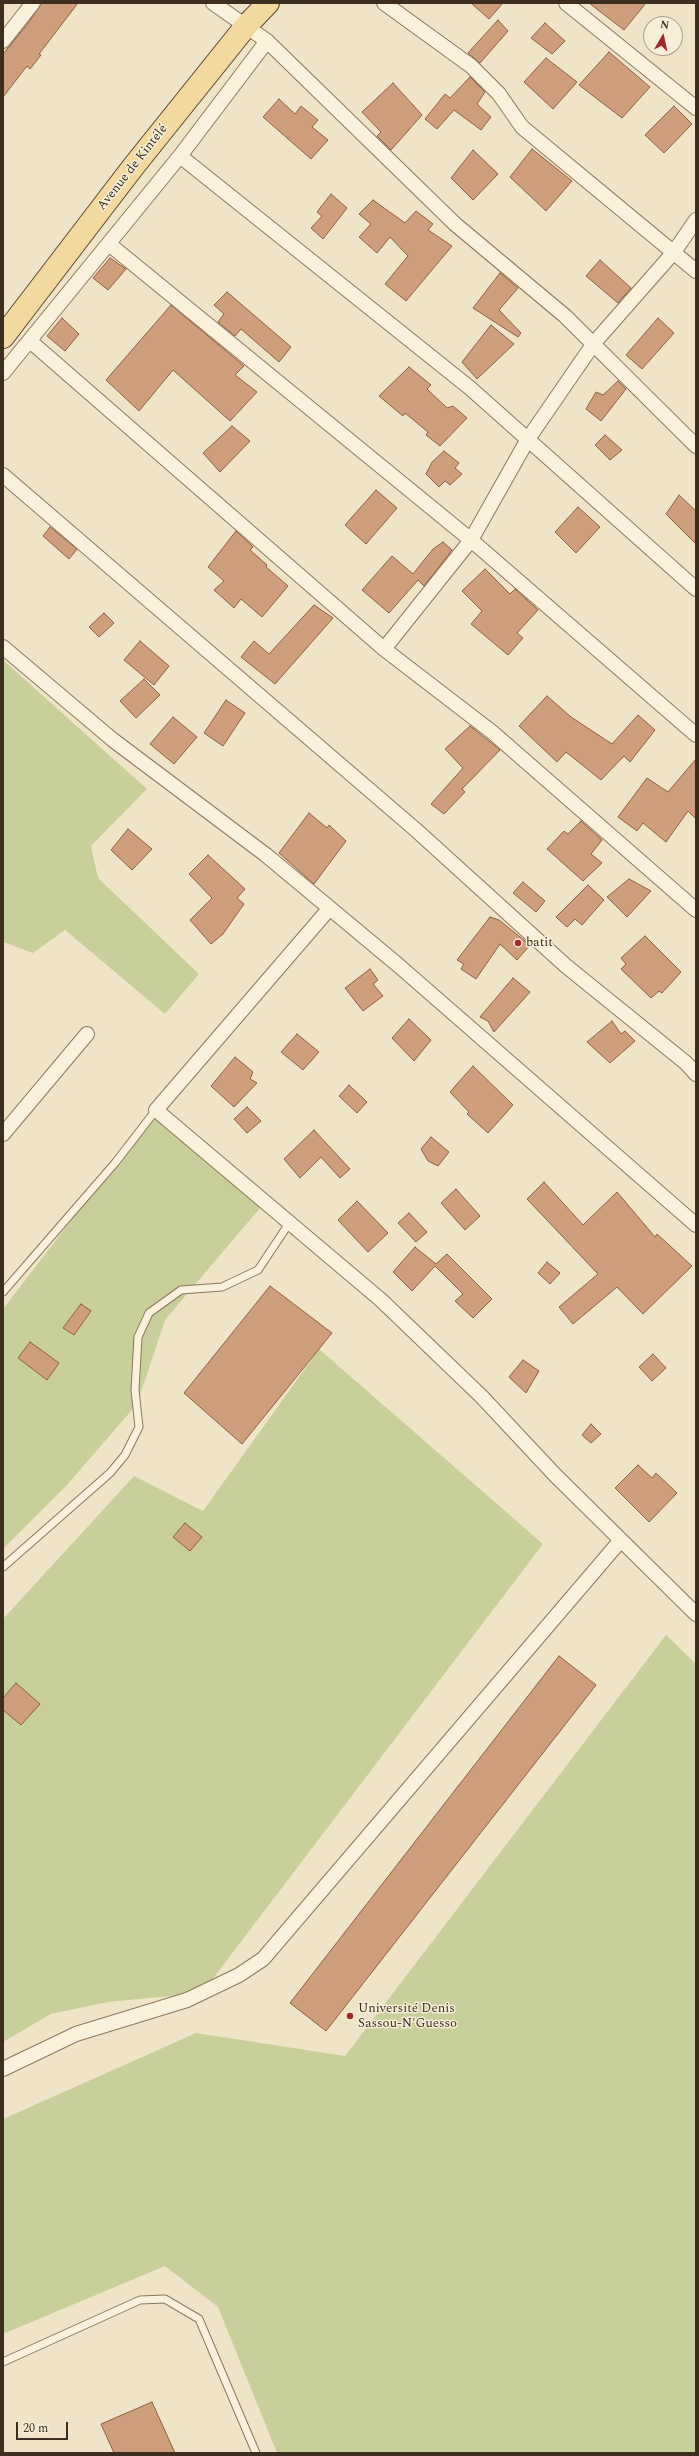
<!DOCTYPE html>
<html>
<head>
<meta charset="utf-8">
<style>
  body { margin:0 }
  #map { position:relative; width:699px; height:2456px; overflow:hidden; background:#f0e4c8; font-family:Spectral,serif }
  canvas { display:block }
  .frame { position:absolute; inset:0; border:4px solid #3d2e20; pointer-events:none }
  .north { position:absolute; left:643px; top:16px; width:40px; height:40px; box-sizing:border-box; background:#f7eed8; border:1px solid #ada18e; border-radius:50%; rotate:9deg; font-size:11px; font-weight:700; line-height:16px; text-align:center; color:#3d2e20 }
  .north::after { content:''; display:block; margin:auto; width:14px; height:18px; background:#9e2a2b; clip-path:polygon(50% 0,100% 100%,50% 72%,0 100%) }
  .scale { position:absolute; left:16px; top:2422px; width:52px; height:18px; box-sizing:border-box; border:2px solid #3d2e20; border-top:0; padding-left:5px; font-size:12px; line-height:14px; white-space:nowrap; color:#3d2e20; -webkit-text-stroke:3px #f7eed8; paint-order:stroke }
</style>
</head>
<body>
<div id="map">
<canvas width="699" height="2456"></canvas>
<div class="frame"></div>
<div class="north">N</div>
<div class="scale">20 m</div>
</div>
<script>
const ctx = document.querySelector('canvas').getContext('2d');
ctx.lineJoin = 'round';
function paint(path, color) { ctx.fillStyle = color; ctx.fill(path, 'evenodd'); }
const poly = rows => new Path2D(rows.map(r => 'M' + r).join(''));
function trace(path, color, width, dash) { ctx.strokeStyle = color; ctx.lineWidth = width; ctx.lineCap = dash ? 'butt' : 'round'; ctx.setLineDash(dash || []); ctx.stroke(path); }
function write(font, color, halo, rows, align = 'center') {
  ctx.font = font + ' Spectral,serif'; ctx.lineWidth = 3; ctx.setLineDash([]); ctx.textBaseline = 'middle'; ctx.strokeStyle = halo; ctx.fillStyle = color; for (const [text, x, y, turn = 0] of rows) {
    ctx.save(); ctx.translate(x, y); ctx.rotate((+turn || 0) * Math.PI / 180); ctx.textAlign = isNaN(turn) ? turn : align; if (halo) ctx.strokeText(text, 0, 0); ctx.fillText(text, 0, 0); ctx.restore();
  }
}
const green = poly([
  [3,660,147,789,91,846,98,878,199,974,165,1014,65,930,33,953,3,942],
  [156,1110,266,1201,165,1320,137,1404,67,1485,3,1549,3,1309],
  [319,1349,543,1544,202,1993,108,2002,51,2014,3,2042,3,1619,134,1476,203,1511],
  [666,1635,696,1664,696,2453,277,2453,218,2307,165,2266,3,2334,3,2119,196,2033,345,2056]
]);
const building = poly([
  [41,3,78,3,39,54,41,55,30,69,27,66,3,97,3,54,30,21,41,3],
  [471,3,503,3,489,19,471,3],
  [589,3,646,3,624,30,589,3],
  [498,20,508,31,480,63,468,53,498,20],
  [545,23,565,41,552,54,531,38,545,23],
  [609,52,650,87,622,118,579,85,609,52],
  [546,58,577,82,553,109,524,82,546,58],
  [470,77,485,92,477,104,491,117,481,130,454,110,437,129,425,119,445,94,450,98,470,77],
  [393,83,422,115,391,150,377,136,381,132,362,112,393,83],
  [279,99,295,114,301,106,318,120,312,127,328,140,311,159,263,117,279,99],
  [674,106,692,124,664,153,645,135,674,106],
  [532,149,572,181,546,211,510,177,532,149],
  [473,150,498,174,473,200,451,178,473,150],
  [331,194,347,208,323,239,311,228,322,216,317,212,331,194],
  [373,200,405,223,416,211,433,224,428,230,452,246,406,301,385,284,408,256,390,237,377,253,359,237,371,224,359,214,373,200],
  [110,258,126,269,108,290,93,278,110,258],
  [600,260,631,288,618,303,586,276,600,260],
  [500,273,518,288,499,310,521,333,518,337,473,308,500,273],
  [227,292,291,347,279,362,241,329,235,336,218,322,224,314,214,305,227,292],
  [171,305,244,366,235,375,257,392,230,421,173,370,139,411,106,380,171,305],
  [62,318,79,334,65,351,47,336,62,318],
  [658,318,674,333,642,369,626,355,658,318],
  [491,325,514,344,477,379,462,362,491,325],
  [409,367,431,385,427,389,447,408,453,406,467,418,440,446,426,435,428,432,405,413,403,416,379,396,409,367],
  [618,381,626,389,601,421,586,409,596,392,603,395,618,381],
  [232,426,250,441,220,472,203,453,232,426],
  [605,435,622,450,610,460,595,445,605,435],
  [444,451,459,463,455,468,462,474,450,485,445,481,439,487,426,474,432,462,444,451],
  [376,490,397,508,366,544,345,525,376,490],
  [679,495,696,511,696,544,666,514,679,495],
  [578,507,600,527,576,553,555,532,578,507],
  [50,527,77,549,69,559,43,536,50,527],
  [236,531,253,547,250,550,267,565,266,567,288,586,262,617,241,599,234,608,214,590,224,581,208,567,236,531],
  [443,542,452,550,424,586,418,580,389,613,362,590,392,556,413,574,433,549,443,542],
  [485,569,510,594,515,589,538,610,517,633,523,638,508,655,471,624,482,611,462,591,485,569],
  [314,605,333,618,275,684,241,657,254,641,269,654,314,605],
  [104,613,114,623,99,637,89,627,104,613],
  [140,641,169,666,154,685,124,660,140,641],
  [144,679,160,695,136,718,120,701,144,679],
  [547,696,571,717,612,744,638,715,655,730,630,762,624,756,601,780,566,752,557,762,519,726,547,696],
  [226,700,245,713,223,746,204,733,226,700],
  [173,717,197,737,174,764,150,744,173,717],
  [470,726,500,750,462,789,465,792,444,814,431,804,463,768,445,749,470,726],
  [696,759,696,819,688,811,666,842,643,823,637,831,618,817,647,778,668,792,696,759],
  [309,813,327,828,329,825,346,841,314,884,279,853,309,813],
  [581,821,602,840,591,854,602,863,583,881,547,849,564,831,568,834,581,821],
  [128,829,152,849,132,870,111,850,128,829],
  [208,855,245,889,237,898,244,904,223,934,211,944,190,920,212,898,189,874,208,855],
  [629,879,651,891,627,917,607,897,629,879],
  [523,882,545,901,536,912,513,893,523,882],
  [588,885,604,900,582,925,575,919,567,927,556,917,588,885],
  [490,917,499,920,530,945,517,960,500,944,476,979,461,969,464,964,457,960,490,917],
  [645,936,681,972,662,993,659,991,651,998,621,969,626,964,621,958,645,936],
  [370,969,378,980,373,984,383,996,363,1011,345,988,370,969],
  [513,978,530,992,494,1032,488,1021,480,1017,513,978],
  [409,1019,431,1040,414,1061,392,1038,409,1019],
  [612,1021,621,1034,625,1031,635,1041,610,1063,587,1042,612,1021],
  [297,1034,319,1052,303,1070,281,1052,297,1034],
  [235,1057,253,1072,250,1079,257,1083,234,1107,211,1086,235,1057],
  [473,1066,513,1105,488,1133,467,1114,469,1112,450,1092,473,1066],
  [349,1085,367,1102,357,1113,339,1096,349,1085],
  [247,1107,261,1121,247,1133,234,1119,247,1107],
  [314,1130,350,1169,340,1178,321,1157,300,1178,284,1159,314,1130],
  [431,1137,449,1152,438,1166,428,1161,421,1149,431,1137],
  [544,1182,583,1225,617,1192,655,1237,657,1234,692,1266,643,1314,617,1287,573,1324,559,1307,598,1274,527,1199,544,1182],
  [456,1189,480,1216,465,1230,441,1203,456,1189],
  [357,1201,388,1233,368,1252,338,1220,357,1201],
  [409,1213,427,1232,416,1242,398,1223,409,1213],
  [415,1247,436,1264,447,1254,492,1299,473,1318,455,1301,463,1294,435,1266,412,1291,393,1272,415,1247],
  [547,1262,560,1273,550,1284,538,1273,547,1262],
  [270,1286,332,1333,242,1444,184,1393,270,1286],
  [81,1304,91,1311,74,1335,63,1328,81,1304],
  [30,1342,59,1363,47,1380,18,1358,30,1342],
  [653,1354,666,1368,652,1381,639,1367,653,1354],
  [523,1360,539,1371,526,1393,509,1377,523,1360],
  [591,1424,601,1434,591,1443,582,1435,591,1424],
  [638,1465,652,1478,656,1473,677,1493,649,1522,615,1488,638,1465],
  [185,1523,202,1537,190,1551,173,1537,185,1523],
  [559,1656,596,1685,326,2031,290,2003,559,1656],
  [16,1683,40,1704,21,1725,3,1710,3,1698,16,1683],
  [152,2402,175,2453,114,2453,101,2424,152,2402]
]);
const lane = poly([
  [3,1292,115,1163,156,1110],
  [3,1567,110,1473,125,1455,139,1427,135,1390,138,1337,149,1313,181,1290,222,1287,258,1270,290,1222],
  [3,2362,140,2300,165,2299,199,2319,256,2453]
]);
const street = poly([
  [213,3,267,41,455,224,565,316,696,446],
  [384,3,471,66,499,94,522,127,696,271],
  [566,3,696,108],
  [3,41,33,3],
  [180,156,470,388,696,589],
  [109,244,471,540,696,735],
  [30,341,384,649,492,732,696,910],
  [3,373,180,156,267,41],
  [3,475,416,830,566,966,686,1063,696,1074],
  [3,647,113,740,266,855,398,965,696,1225],
  [384,649,471,540,528,439,594,343,674,252,696,220],
  [329,909,156,1110,381,1300,482,1397,555,1475,696,1614],
  [3,1134,87,1034],
  [3,2069,76,2034,187,2000,239,1975,263,1959,621,1540]
]);
const primary = poly([
  [3,337,133,167,246,26,268,3]
]);
const markers = [
  [518,943,4,"#9e2a2b"],
  [350,2016,4,"#9e2a2b"]
];
const streetNames = [
  ["Avenue de Kintélé",133,168,-52]
];
const poiNames = [
  ["batit",526,943],
  ["Université Denis",358,2009],
  ["Sassou-N'Guesso",358,2024]
];
paint(green, '#c9cf9b');
paint(building, '#cf9f7d');
trace(building, '#8d5f41', 1);
trace(lane, '#8d765c', 9);
trace(street, '#8d765c', 16);
trace(primary, '#5b4430', 24);
trace(lane, '#faf1dc', 7);
trace(street, '#faf1dc', 14);
trace(primary, '#f3d9a0', 22);
for (const [x, y, r, color] of markers) { const dot = new Path2D(); dot.arc(x, y, r, 0, 2 * Math.PI); ctx.fillStyle = color; ctx.fill(dot); trace(dot, '#f7eed8', 1.5); }
write('13px', '#3d2e20', '#f7eed8', streetNames);
write('13px', '#3d2e20', '#f7eed8', poiNames, 'left');
</script>
</body>
</html>
